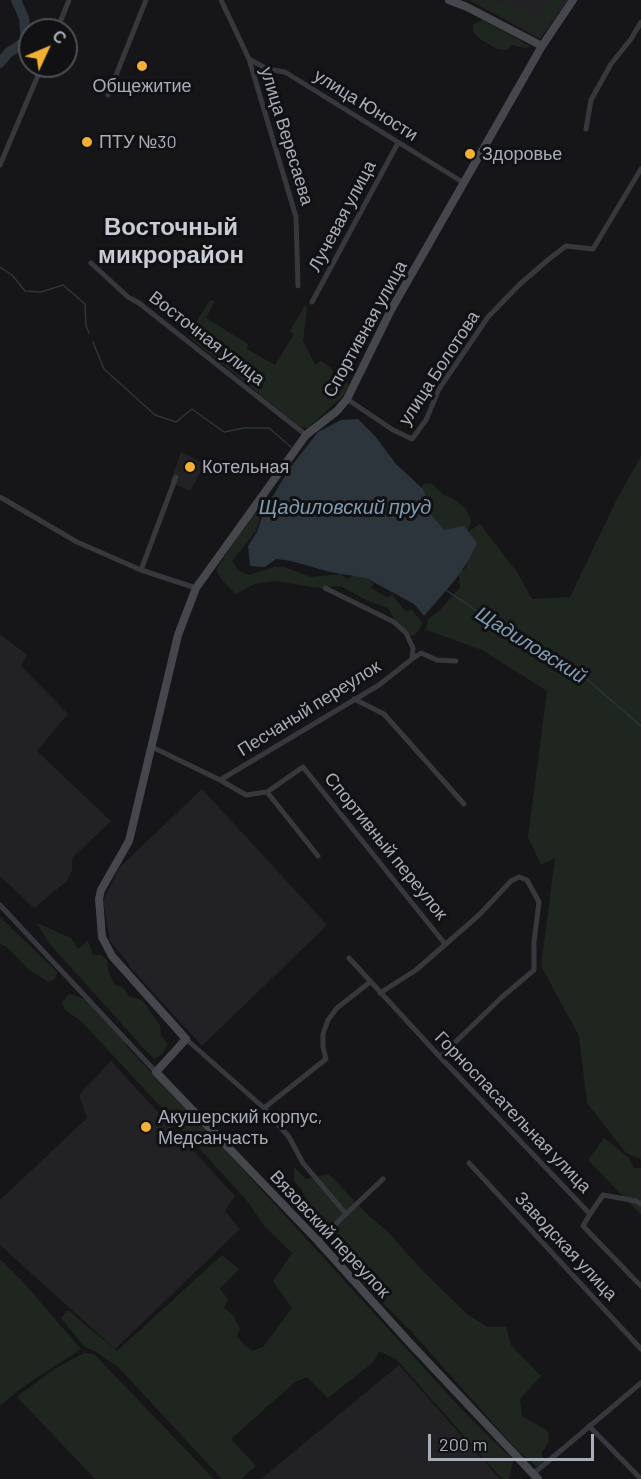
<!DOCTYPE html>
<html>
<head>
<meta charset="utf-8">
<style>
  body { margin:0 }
  #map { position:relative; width:641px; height:1479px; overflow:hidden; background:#161618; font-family:Barlow,sans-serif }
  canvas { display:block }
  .north { position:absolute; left:18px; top:18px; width:60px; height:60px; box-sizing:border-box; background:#111113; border:2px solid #4d4f55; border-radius:50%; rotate:46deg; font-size:16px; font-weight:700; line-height:24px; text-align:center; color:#a8adb8 }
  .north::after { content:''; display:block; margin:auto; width:21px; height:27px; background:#f2b134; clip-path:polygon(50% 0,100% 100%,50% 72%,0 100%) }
  .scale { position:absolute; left:428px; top:1434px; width:166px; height:27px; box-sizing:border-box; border:3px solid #a8adb8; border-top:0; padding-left:8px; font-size:18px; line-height:21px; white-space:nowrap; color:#a8adb8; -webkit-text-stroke:4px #111113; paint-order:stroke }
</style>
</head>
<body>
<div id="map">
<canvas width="641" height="1479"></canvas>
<div class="north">С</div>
<div class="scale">200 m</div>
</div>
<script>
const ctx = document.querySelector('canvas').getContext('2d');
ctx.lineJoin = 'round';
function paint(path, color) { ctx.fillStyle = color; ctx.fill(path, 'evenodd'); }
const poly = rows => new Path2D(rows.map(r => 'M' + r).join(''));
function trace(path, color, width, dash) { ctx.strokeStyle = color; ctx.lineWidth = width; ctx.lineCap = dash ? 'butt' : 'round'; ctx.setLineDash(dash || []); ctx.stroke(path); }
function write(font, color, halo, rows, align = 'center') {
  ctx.font = font + ' Barlow,sans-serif'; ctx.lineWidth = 6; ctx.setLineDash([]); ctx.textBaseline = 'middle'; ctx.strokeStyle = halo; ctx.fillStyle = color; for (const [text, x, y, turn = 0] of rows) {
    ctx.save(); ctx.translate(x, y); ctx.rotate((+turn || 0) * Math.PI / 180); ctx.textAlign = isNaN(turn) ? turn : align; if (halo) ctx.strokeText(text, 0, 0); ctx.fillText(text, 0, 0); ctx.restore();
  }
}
const built = poly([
  [469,0,568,0,540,39],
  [181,452,205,464,190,491,170,482],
  [0,634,27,655,21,666,68,714,37,751,111,821,72,858,72,870,68,880,34,908,0,876],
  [202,789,327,925,202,1046,129,966,129,964,110,941,103,901,119,868],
  [111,1061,235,1196,225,1211,240,1229,115,1349,0,1245,0,1200,87,1118,79,1095],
  [399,1365,500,1479,261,1479]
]);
const green = poly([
  [471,0,494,0,529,14,533,20,541,18,547,5,553,0,565,0,541,35],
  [482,20,516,38,531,47,526,48,512,45,507,50,497,49,480,39,473,32,473,25],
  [210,300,215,301,206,318,248,344,247,349,275,365,294,334,290,331,305,305,307,309,303,341,315,365,321,361,331,368,334,374,349,385,343,396,308,428,300,427,189,337,189,334],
  [641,456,641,1159,626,1153,587,1103,579,1036,541,966,555,858,541,865,528,837,547,691,482,650,426,630,428,619,440,610,460,587,458,571,465,569,472,554,449,538,418,501,423,484,431,483,443,494,455,500,466,509,471,520,468,532,480,524,517,572,532,599,570,597,616,501],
  [264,504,256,531,232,561,238,570,249,575,274,567,285,567,311,577,341,574,346,579,354,575,366,578,374,584,371,588,388,598,392,594,405,611,412,610,423,623,418,631,414,636,401,632,388,608,370,602,340,586,317,588,276,581,255,584,236,594,222,580,216,570,249,519],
  [0,917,57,972,55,979,48,982,28,969,7,947,0,944],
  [37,923,71,938,78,949,88,941,93,955,101,955,107,960,109,973,115,985,123,987,129,996,142,1000,160,1025,161,1036,168,1044,163,1053,155,1059,147,1052,48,942],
  [69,994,84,999,124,1040,128,1048,205,1128,467,1415,513,1460,509,1479,502,1479,397,1360,379,1351,376,1358,371,1364,328,1398,307,1377,295,1382,231,1439,256,1466,241,1479,222,1479,119,1368,96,1352,84,1346,61,1318,68,1310,117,1351,222,1255,239,1269,220,1289,228,1299,224,1308,234,1316,240,1329,237,1336,243,1344,253,1351,263,1347,292,1308,273,1281,292,1253,264,1226,248,1202,187,1135,81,1021,65,1010,62,1002],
  [604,1138,628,1157,634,1168,641,1168,641,1215,588,1160],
  [294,1167,306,1179,329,1174,365,1212,388,1232,423,1271,468,1315,488,1327,506,1327,511,1345,541,1376,520,1399,522,1416,548,1431,549,1442,542,1452,543,1466,538,1468,516,1449,410,1330,356,1276,337,1248,323,1222,311,1209,302,1190,294,1181],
  [0,1259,24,1283,81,1349,20,1389,0,1406],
  [84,1353,94,1354,214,1479,95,1479,18,1398,19,1395,56,1368]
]);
const water = poly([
  [358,419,375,436,396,464,423,489,432,516,444,530,464,526,477,543,469,560,455,580,424,616,414,604,366,578,330,572,291,561,276,559,265,567,250,566,248,546,257,532,264,511,289,469,318,432,341,420]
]);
const stream = poly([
  [0,267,12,275,25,291,41,292,63,285,85,304,86,326,89,333],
  [93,342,104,369,155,415,176,422,192,409,224,432,244,428,269,428,291,447],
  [446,590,521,641,575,669,641,726]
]);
const river = poly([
  [0,63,8,53,26,41,24,18,16,0]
]);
const street = poly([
  [221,0,249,59,296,217,298,286],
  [57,30,69,0],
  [249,59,267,69,285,72,464,183],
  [108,95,146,0],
  [586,129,591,100,611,64,631,39,641,22],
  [0,165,42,66],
  [91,263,128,297,139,303,306,435],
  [312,302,398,143],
  [347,399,393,430,412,439,426,420,439,389,488,317,520,284,549,259,566,246,593,249,641,169],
  [0,497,77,542,141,570,196,588],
  [141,570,176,477],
  [325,588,394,622,406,633,413,648,412,659,421,653,437,660,456,661],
  [354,699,384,714,464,804],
  [152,747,220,780,246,795,267,792,303,767,445,944],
  [220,780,379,685,412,659],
  [267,792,318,856],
  [0,905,156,1072],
  [349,958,440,1057,590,1214,583,1226,641,1286],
  [380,993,416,970,479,915,511,881,519,877,527,880,539,902,534,942,534,970,502,997,440,1057],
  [186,1039,264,1108,289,1137,303,1163,346,1214,318,1241],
  [264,1108,326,1059,323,1047,323,1034,328,1020,337,1008,370,982],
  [469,1163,641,1349],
  [346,1214,383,1179],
  [590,1214,603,1195,636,1201,641,1204],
  [589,1426,641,1479],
  [533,1474,641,1383]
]);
const secondary = poly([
  [449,0,467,7,542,46],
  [538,1479,409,1342,318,1241,156,1072,186,1039,112,956,102,937,99,899,101,890,129,841,178,635,196,588,306,435,337,411,347,399,391,310,542,46,573,0]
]);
const markers = [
  [142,66,6,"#f2b134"],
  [87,142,6,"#f2b134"],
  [470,154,6,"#f2b134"],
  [190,467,6,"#f2b134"],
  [146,1127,6,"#f2b134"]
];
const poiNames = [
  ["Общежитие",142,86,"center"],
  ["ПТУ №30",99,142],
  ["Здоровье",482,154],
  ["Котельная",202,467],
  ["Акушерский корпус,",158,1117],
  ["Медсанчасть",158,1138]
];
const streetNames = [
  ["улица Юности",366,105,32],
  ["улица Вересаева",287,136,73],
  ["Лучевая улица",342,216,-62],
  ["Спортивная улица",365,329,-61],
  ["Восточная улица",207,338,38],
  ["улица Болотова",439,368,-57],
  ["Песчаный переулок",309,708,-32],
  ["Спортивный переулок",386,846,51],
  ["Горноспасательная улица",513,1112,46],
  ["Вязовский переулок",330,1234,47],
  ["Заводская улица",566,1246,47]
];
const waterNames = [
  ["Щадиловский пруд",345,507],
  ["Щадиловский",531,645,32]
];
const districtNames = [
  ["Восточный",171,227],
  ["микрорайон",171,255]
];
paint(built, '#222225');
paint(green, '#1e261f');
paint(water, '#2c353c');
trace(stream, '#2c353c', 1.5);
trace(river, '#2c353c', 10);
trace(street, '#37383d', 5);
trace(secondary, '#45474d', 8);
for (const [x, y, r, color] of markers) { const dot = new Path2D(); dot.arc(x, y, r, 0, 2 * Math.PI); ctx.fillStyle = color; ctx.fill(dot); trace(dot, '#111113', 2); }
write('18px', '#a8adb8', '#111113', poiNames, 'left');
write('18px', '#a8adb8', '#111113', streetNames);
write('italic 20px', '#7f9bb3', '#111113', waterNames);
write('bold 24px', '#c9ccd4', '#111113', districtNames);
</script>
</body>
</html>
